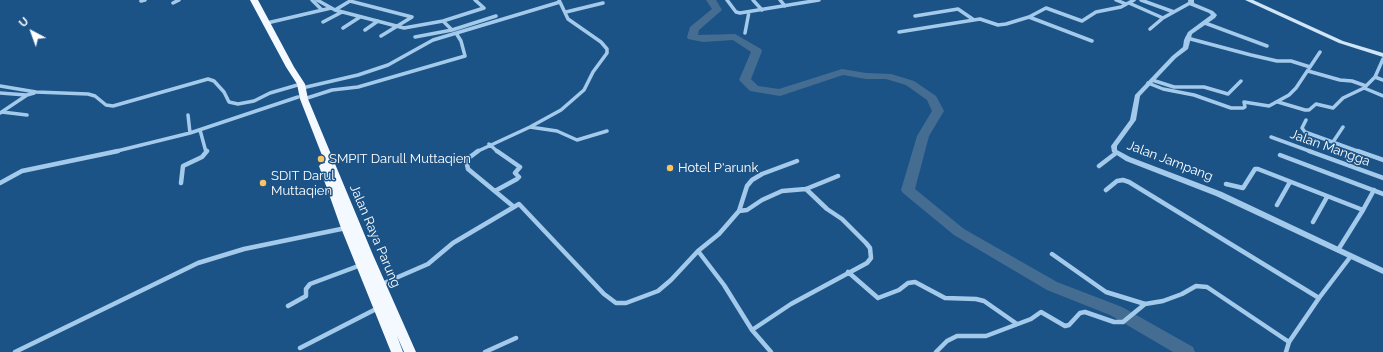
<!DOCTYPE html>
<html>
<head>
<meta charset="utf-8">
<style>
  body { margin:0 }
  #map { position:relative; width:1383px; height:352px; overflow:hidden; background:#1c5387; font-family:Raleway,sans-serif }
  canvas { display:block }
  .north { position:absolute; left:12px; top:12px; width:40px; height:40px; -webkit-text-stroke:3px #1c5387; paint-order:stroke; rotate:319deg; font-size:11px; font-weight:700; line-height:16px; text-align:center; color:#fff }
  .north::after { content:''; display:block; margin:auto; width:14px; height:18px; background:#fff; clip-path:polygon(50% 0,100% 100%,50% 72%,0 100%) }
</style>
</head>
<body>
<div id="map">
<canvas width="1383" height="352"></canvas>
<div class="north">U</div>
</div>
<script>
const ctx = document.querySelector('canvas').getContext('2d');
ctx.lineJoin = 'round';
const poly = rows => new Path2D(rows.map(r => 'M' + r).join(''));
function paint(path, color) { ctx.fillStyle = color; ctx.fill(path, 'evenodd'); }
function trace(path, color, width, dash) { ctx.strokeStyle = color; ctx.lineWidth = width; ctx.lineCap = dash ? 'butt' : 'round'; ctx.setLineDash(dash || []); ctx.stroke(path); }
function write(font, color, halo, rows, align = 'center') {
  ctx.font = font + ' Raleway,sans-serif'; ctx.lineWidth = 3; ctx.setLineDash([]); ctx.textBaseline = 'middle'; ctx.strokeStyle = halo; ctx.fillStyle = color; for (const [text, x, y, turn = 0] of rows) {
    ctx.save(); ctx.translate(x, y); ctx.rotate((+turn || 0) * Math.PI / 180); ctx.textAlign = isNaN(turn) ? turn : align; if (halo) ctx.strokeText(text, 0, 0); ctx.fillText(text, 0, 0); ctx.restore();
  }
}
const river = poly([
  [706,0,716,0,722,10,699,30,698,35,735,34,761,49,762,51,751,79,758,86,779,89,842,69,866,73,891,74,914,81,936,96,944,111,929,136,915,189,964,229,1057,282,1122,307,1193,347,1195,352,1173,352,1110,315,1047,290,954,235,903,193,901,190,917,136,932,111,927,100,906,85,886,79,866,79,843,75,780,96,750,91,739,80,751,52,733,40,703,42,688,39,687,37,690,27,712,9,706,0]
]);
const minorFar1 = poly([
  [312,0,322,10],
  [317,0,335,10,404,28,443,21,484,8,475,0],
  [727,0,736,12,740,13,819,0],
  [753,0,762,10],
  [780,0,785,6],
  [1116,0,1126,4],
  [1141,0,1174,12],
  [141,1,145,0],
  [173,3,179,0],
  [1129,3,1163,18],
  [335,10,350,1,412,17,381,36],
  [566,12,603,3],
  [915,16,958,9,974,20],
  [1029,17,1092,41],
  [443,21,452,30],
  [323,22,342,12],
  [267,23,331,8],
  [1205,23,1267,46],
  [343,28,360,17],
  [1150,29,1163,18,1190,3],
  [365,30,378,21],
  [899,32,980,19,998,25,1006,24,1029,17,1046,8,1082,21,1096,12,1121,7,1134,0],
  [745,33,749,12],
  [415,37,452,30,496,16],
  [1187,38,1251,55,1277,61,1291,61,1310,67],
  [1308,71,1340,80,1352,81,1366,86],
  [1375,77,1383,80],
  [1152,80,1174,87,1204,87,1228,94,1241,81],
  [1148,83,1163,89,1194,95,1231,108,1243,108,1245,107,1244,102,1269,106,1289,95,1296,88,1320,52],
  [0,86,36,92,88,94,95,96,106,105,113,106,208,79,214,81,224,92,229,102,238,104,254,101,270,93,301,84],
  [302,88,358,75,388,65,433,40,560,2],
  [1364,88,1383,96],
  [0,93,26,95],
  [304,99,332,90,358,87,465,56,461,41,456,33],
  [1278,102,1305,110,1309,110,1316,104,1333,108,1343,98,1364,88,1375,77,1383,59],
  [2,112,27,115],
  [0,113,27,95,34,93],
  [188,115,190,133],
  [1306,120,1302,128,1305,132,1360,152],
  [530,127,557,131,577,140,607,131],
  [200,130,206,152],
  [1271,137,1312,152],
  [1333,142,1343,127],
  [489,144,498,152],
  [113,152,190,133,298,97],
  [476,152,530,127,561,110,584,90,593,72,607,53,607,49,601,42,568,19,559,0]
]);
const minor = poly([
  [478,151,466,160,468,169,514,207],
  [1309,151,1383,178],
  [1358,151,1383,160],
  [1280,155,1383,194],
  [1099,166,1116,153],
  [0,183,22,171,118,151],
  [181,183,183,166,202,157,207,151],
  [1226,184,1243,188,1255,169,1258,169,1363,210,1374,190],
  [1106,190,1117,181,1123,180,1129,182,1319,298],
  [495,191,517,179,519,177,515,173,520,167,497,151],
  [1277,205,1290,182],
  [739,211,747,210,762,200,782,191,806,189,838,176],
  [1313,222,1327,197],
  [1338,250,1363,210],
  [698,251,724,285,752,330],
  [1052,254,1106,292,1145,304,1163,301,1182,294,1196,286,1207,287,1289,342],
  [848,272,878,298,899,290,908,283,915,282,945,298,976,299,984,301,1017,324],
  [382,284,428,264,453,243,519,204,604,294,616,303,626,303,658,291,671,280,698,251,719,234,739,211,747,186,752,180,762,174,797,161],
  [288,306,306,296,306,289,310,284,361,265],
  [300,348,378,308],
  [15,352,198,263,244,249,346,228],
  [485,352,516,338],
  [771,352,752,330,791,304,867,263,871,258,870,248,866,243,842,219,827,209,806,189],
  [936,352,947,341,957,336,986,336,1031,319,1041,312,1065,326,1069,325,1080,313,1085,312,1114,322,1123,322,1145,304],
  [1286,352,1289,342,1319,298,1351,256]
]);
const tertiary = poly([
  [1188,0,1194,0,1194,3,1213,11,1217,15,1215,18,1192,34,1188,49,1176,58,1140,96,1136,120,1117,146,1117,150,1130,157,1222,192,1383,268,1383,274,1216,196,1126,161,1112,152,1111,146,1130,120,1135,95,1172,56,1183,47,1184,40,1188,32,1211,15,1209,13,1189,5,1188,0]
]);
const secondary = poly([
  [1245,0,1253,0,1343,41,1383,53,1383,57,1339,43,1245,0]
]);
const trunk = poly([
  [250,0,258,0,294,67,305,84,308,99,373,255,416,352,404,352,397,336,403,352,391,352,341,228,319,166,321,164,325,163,300,99,297,84,286,67,250,0]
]);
const markers = [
  [321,159,4,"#fcc362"],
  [670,168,4,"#fcc362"],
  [263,183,4,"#fcc362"]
];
const streetNames = [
  ["Jalan Mangga",1330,148,20],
  ["Jalan Jampang",1170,161,21],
  ["Jalan Raya Parung",375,236,67]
];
const poiNames = [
  ["SMPIT Darull Muttaqien",329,159],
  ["Hotel P'arunk",678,168],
  ["SDIT Darul",271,176],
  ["Muttaqien",271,191]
];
paint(river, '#456d92');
trace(minorFar1, '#a4caeb', 3.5);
trace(minor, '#a4caeb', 4.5);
paint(tertiary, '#a4caeb');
paint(secondary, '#d0e5f8');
paint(trunk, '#f4f9ff');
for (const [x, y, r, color] of markers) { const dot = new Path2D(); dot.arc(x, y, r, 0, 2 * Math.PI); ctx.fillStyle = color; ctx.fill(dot); trace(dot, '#1c5387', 1.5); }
write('13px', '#fff', '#1c5387', streetNames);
write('13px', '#fff', '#1c5387', poiNames, 'left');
</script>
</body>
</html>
